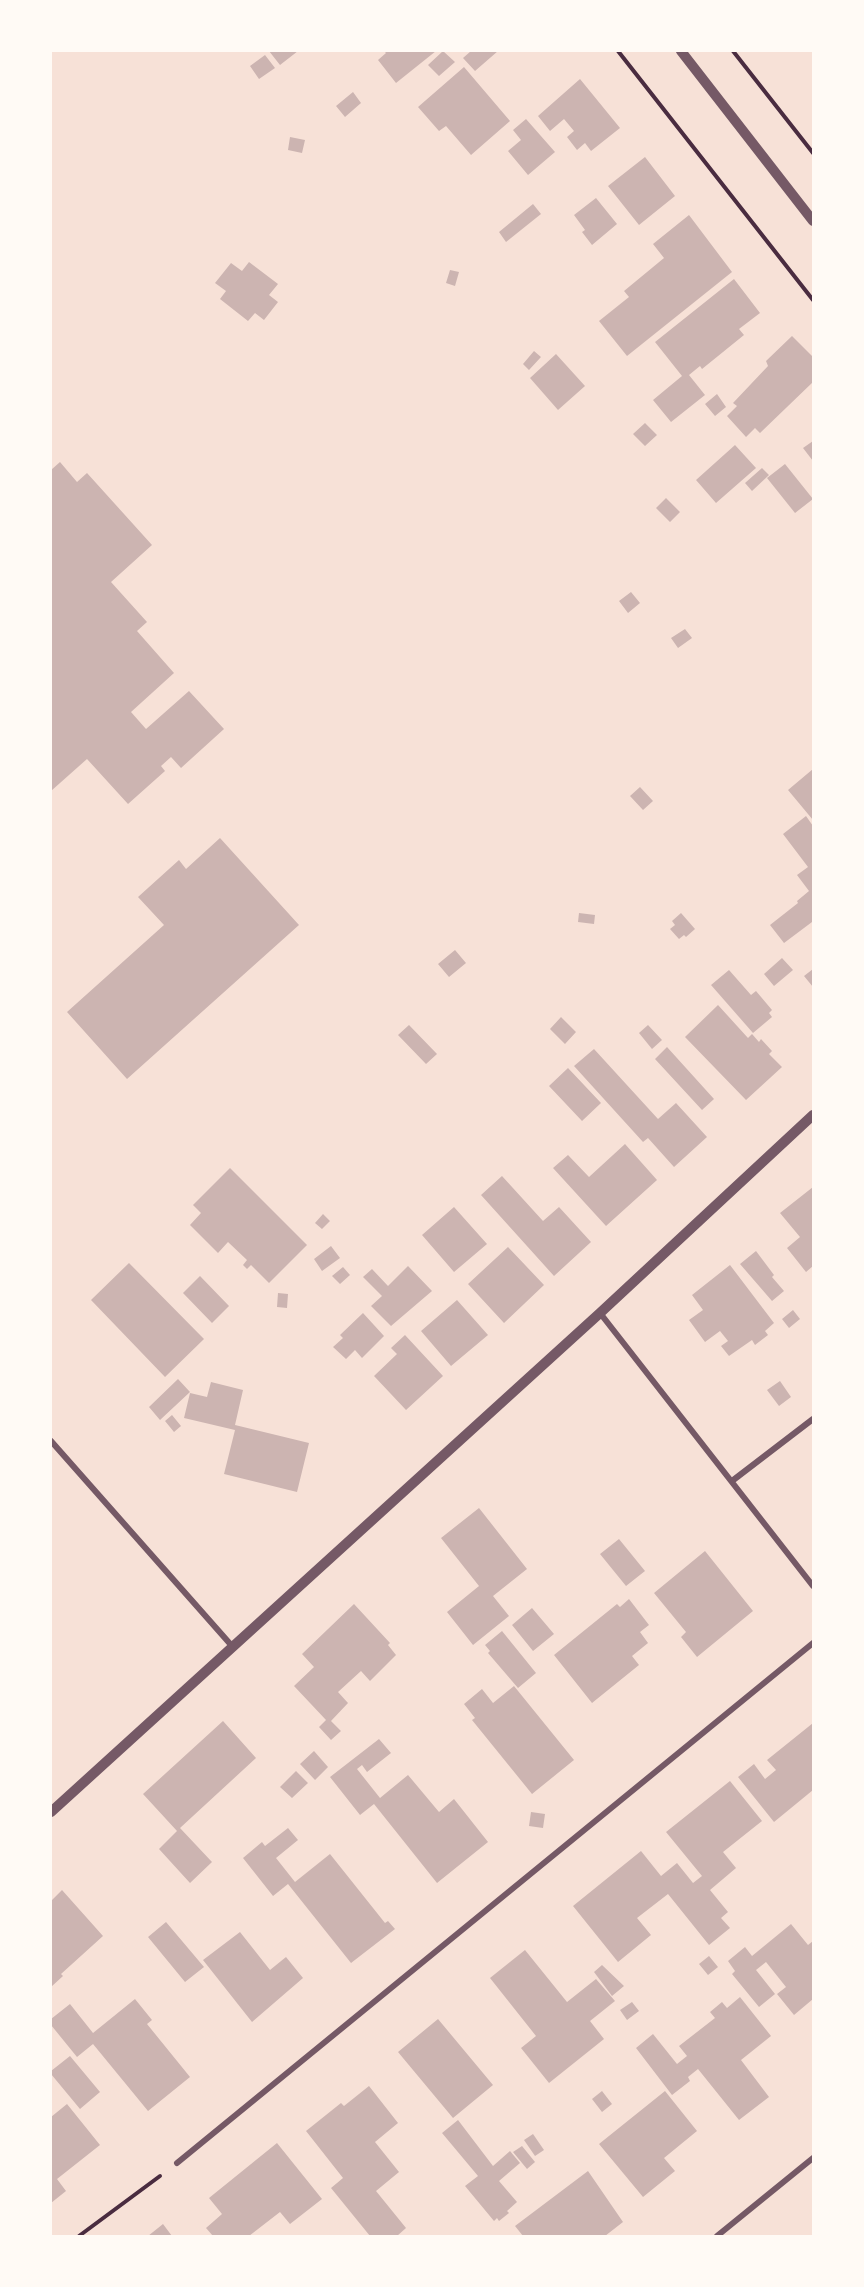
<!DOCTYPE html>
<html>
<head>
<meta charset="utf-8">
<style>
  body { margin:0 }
  #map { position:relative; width:864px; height:2287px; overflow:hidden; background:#f7e1d7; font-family:Merriweather,serif }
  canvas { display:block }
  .frame { position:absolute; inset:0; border:52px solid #fffaf5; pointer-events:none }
</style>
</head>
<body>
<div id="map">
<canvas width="864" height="2287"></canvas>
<div class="frame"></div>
</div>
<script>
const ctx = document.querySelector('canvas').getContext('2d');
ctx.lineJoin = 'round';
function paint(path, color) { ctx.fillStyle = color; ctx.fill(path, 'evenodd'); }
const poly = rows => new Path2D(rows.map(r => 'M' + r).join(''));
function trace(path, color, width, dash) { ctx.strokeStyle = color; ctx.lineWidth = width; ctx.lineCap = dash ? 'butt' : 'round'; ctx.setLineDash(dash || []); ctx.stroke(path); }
const building = poly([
  [269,51,298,51,280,65],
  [384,51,436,51,396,83,378,60,386,53],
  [443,51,455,62,439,76,428,65],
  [471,51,498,51,475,71,463,58],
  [265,55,275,68,259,79,250,66],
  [464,67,510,121,471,155,446,126,439,131,418,107],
  [580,79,620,128,591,151,585,143,577,150,567,137,574,131,564,119,550,131,538,116],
  [353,92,361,103,345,117,336,106],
  [526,119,555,152,528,175,508,151,521,140,513,130],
  [290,137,305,140,302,153,288,150],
  [645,157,675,196,639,225,608,186],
  [596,198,617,224,592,245,582,232,585,230,574,215],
  [533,204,541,214,506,242,499,232],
  [689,215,732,272,627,356,599,321,629,297,624,291,664,258,653,244],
  [249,262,278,284,269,295,278,302,264,320,255,313,248,321,220,299,226,291,215,283,231,263,242,271],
  [450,270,459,272,455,286,446,283],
  [734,279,760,313,739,329,744,335,702,369,700,366,689,375,705,395,671,422,653,400,682,376,655,342],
  [792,336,813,357,813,382,760,433,755,428,746,437,727,416,737,406,733,403,768,366,766,361],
  [534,351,541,357,529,370,523,364],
  [556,354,585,386,558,410,530,378],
  [717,394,726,407,715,416,705,404],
  [645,423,657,435,645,446,633,434],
  [813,441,813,461,803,448],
  [735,445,756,468,716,503,696,480],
  [60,462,77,482,87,473,152,545,111,582,147,622,137,631,174,673,131,712,146,729,189,691,224,729,181,768,171,757,161,766,165,771,128,804,87,759,51,791,51,470],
  [785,464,813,499,795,513,767,478],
  [762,468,769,475,752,491,745,483],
  [666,498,680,512,670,522,656,508],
  [631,592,640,603,628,613,619,601],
  [685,629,692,638,678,648,671,638],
  [813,769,813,820,788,790],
  [640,787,653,801,643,810,630,796],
  [806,816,813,826,813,924,812,922,784,943,770,925,798,903,797,901,809,891,797,875,808,867,783,834],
  [220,838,299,925,127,1079,67,1012,164,925,138,897,179,860,186,869],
  [579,913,595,915,594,924,578,922],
  [681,913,695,929,686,937,684,935,679,939,670,929,675,925,672,921],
  [455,950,466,963,449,977,438,964],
  [782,958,793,970,774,986,764,974],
  [813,969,813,987,804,976],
  [729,970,751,995,756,991,772,1010,769,1013,772,1017,753,1033,711,985],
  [718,1005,748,1038,752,1034,759,1042,761,1039,772,1051,769,1054,782,1067,746,1100,685,1037],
  [561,1017,576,1032,565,1044,550,1029],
  [409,1025,437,1054,426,1064,398,1035],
  [648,1025,662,1040,652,1049,639,1033],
  [667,1047,714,1099,702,1110,655,1059],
  [594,1049,658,1119,676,1103,707,1137,674,1167,648,1138,643,1142,574,1066],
  [568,1068,601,1103,582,1121,549,1086],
  [625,1144,657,1180,606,1226,553,1168,568,1155,589,1177],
  [230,1168,307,1245,269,1283,251,1265,247,1269,243,1265,247,1260,228,1242,218,1253,190,1225,201,1213,193,1205],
  [502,1176,543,1221,559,1207,591,1242,554,1276,481,1195],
  [813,1187,813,1266,806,1272,787,1248,800,1237,780,1213],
  [454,1207,487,1244,454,1272,422,1235],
  [323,1214,330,1221,322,1229,315,1223],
  [331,1246,340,1258,322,1271,314,1259],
  [508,1247,544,1285,504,1323,468,1284],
  [756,1251,774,1275,772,1277,784,1291,772,1301,740,1264],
  [129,1263,204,1339,165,1377,91,1300],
  [730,1265,774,1323,765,1331,768,1335,755,1345,752,1340,729,1356,721,1346,728,1341,720,1331,705,1342,689,1320,703,1310,692,1295],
  [408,1266,432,1291,391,1326,371,1306,382,1296,363,1277,372,1269,388,1286],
  [343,1267,350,1275,340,1284,332,1276],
  [200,1276,229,1306,212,1323,183,1293],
  [278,1293,288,1294,287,1308,277,1307],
  [457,1300,488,1335,451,1366,421,1331],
  [793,1310,800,1319,789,1328,782,1319],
  [363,1313,384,1336,362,1358,355,1350,346,1359,333,1347,343,1338,340,1335],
  [405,1335,443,1376,406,1410,374,1376,397,1354,391,1348],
  [178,1379,190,1392,160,1420,149,1407],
  [780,1381,791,1397,779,1406,767,1390],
  [211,1382,243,1390,235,1425,309,1443,297,1492,224,1474,235,1430,184,1418,190,1393,207,1397],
  [172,1415,181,1426,174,1432,165,1421],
  [479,1508,527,1569,493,1596,509,1616,473,1645,447,1612,479,1586,441,1538],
  [619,1539,645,1571,626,1586,600,1554],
  [705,1551,753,1611,697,1657,681,1637,686,1632,654,1593],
  [629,1599,649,1625,640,1632,648,1643,632,1656,639,1665,592,1703,554,1655,617,1604,620,1607],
  [354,1604,390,1643,388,1645,396,1655,370,1681,361,1671,338,1692,348,1703,331,1721,341,1731,331,1740,319,1727,326,1720,294,1686,314,1667,302,1654],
  [532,1608,554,1634,533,1651,512,1625],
  [502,1631,536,1673,518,1688,488,1653,490,1651,485,1645],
  [514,1686,574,1760,532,1794,472,1720,475,1718,464,1704,482,1689,493,1703],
  [223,1721,256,1758,180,1828,212,1862,190,1883,159,1849,177,1831,143,1794],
  [813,1723,813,1790,774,1822,738,1777,754,1764,765,1779,776,1770,767,1760],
  [379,1739,391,1753,367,1772,362,1765,357,1769,380,1798,408,1775,439,1812,454,1799,488,1842,437,1883,374,1804,360,1815,330,1777],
  [314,1751,328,1767,315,1780,300,1764],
  [296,1771,308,1783,292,1798,280,1787],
  [730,1781,762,1821,723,1852,736,1868,710,1890,728,1912,721,1918,730,1928,709,1945,668,1894,637,1918,651,1935,618,1962,573,1906,641,1851,661,1876,677,1863,693,1883,702,1876,666,1832],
  [531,1812,545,1814,543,1828,529,1826],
  [288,1828,298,1840,276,1858,295,1882,330,1854,385,1923,388,1921,395,1929,351,1963,288,1884,273,1896,243,1858,262,1842,265,1846],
  [62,1890,103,1936,61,1974,63,1976,51,1987,51,1901],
  [166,1922,204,1967,185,1982,148,1937],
  [791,1924,808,1945,813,1941,813,1999,794,2015,777,1994,786,1987,766,1962,756,1970,775,1994,759,2007,732,1974,735,1971,728,1961,745,1947,752,1956],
  [240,1932,270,1970,286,1957,303,1978,252,2022,203,1960],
  [525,1950,567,2002,596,1979,615,2001,590,2021,604,2039,549,2083,521,2048,536,2036,490,1978],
  [709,1956,718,1967,708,1975,699,1964],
  [602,1965,624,1986,612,1996,594,1972],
  [740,1997,771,2036,741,2060,769,2097,739,2120,698,2069,688,2077,690,2081,672,2095,636,2048,653,2034,677,2064,687,2056,679,2046,715,2018,710,2012,722,2002,727,2008],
  [135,1999,152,2020,147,2024,190,2077,148,2111,93,2044,77,2057,51,2025,51,2019,70,2004,93,2033],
  [632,2002,639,2011,627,2020,620,2010],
  [438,2019,493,2085,453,2118,398,2052],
  [70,2056,100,2092,80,2109,51,2074,51,2071],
  [369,2086,398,2123,375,2142,399,2172,376,2191,406,2228,397,2236,370,2236,331,2188,343,2178,306,2131,341,2103,344,2106],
  [602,2091,612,2104,602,2112,592,2099],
  [665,2091,697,2131,664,2158,675,2171,643,2197,599,2144],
  [67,2104,100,2145,57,2179,66,2191,51,2203,51,2117],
  [458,2120,493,2166,510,2151,520,2163,499,2181,517,2202,507,2211,509,2213,499,2221,497,2218,494,2221,465,2186,478,2176,442,2133],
  [533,2134,544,2150,535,2156,524,2140],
  [277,2143,322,2199,290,2224,280,2212,249,2236,213,2236,206,2228,222,2214,209,2198],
  [522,2146,535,2162,527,2169,513,2152],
  [588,2171,623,2222,605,2236,523,2236,515,2226],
  [163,2224,172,2236,148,2236]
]);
const path = poly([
  [618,51,813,300],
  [733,51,813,153],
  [79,2236,160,2176]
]);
const minor = poly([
  [600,1313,813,1586],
  [51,1441,232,1646],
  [732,1481,813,1419],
  [177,2163,813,1643],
  [717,2236,813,2158]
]);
const tertiary = poly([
  [681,51,813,221],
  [51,1812,600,1313,813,1115]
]);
paint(building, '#ccb4b1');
trace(path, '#4a2c40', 4);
trace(minor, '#755966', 6);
trace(tertiary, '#755966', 10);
</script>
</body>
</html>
